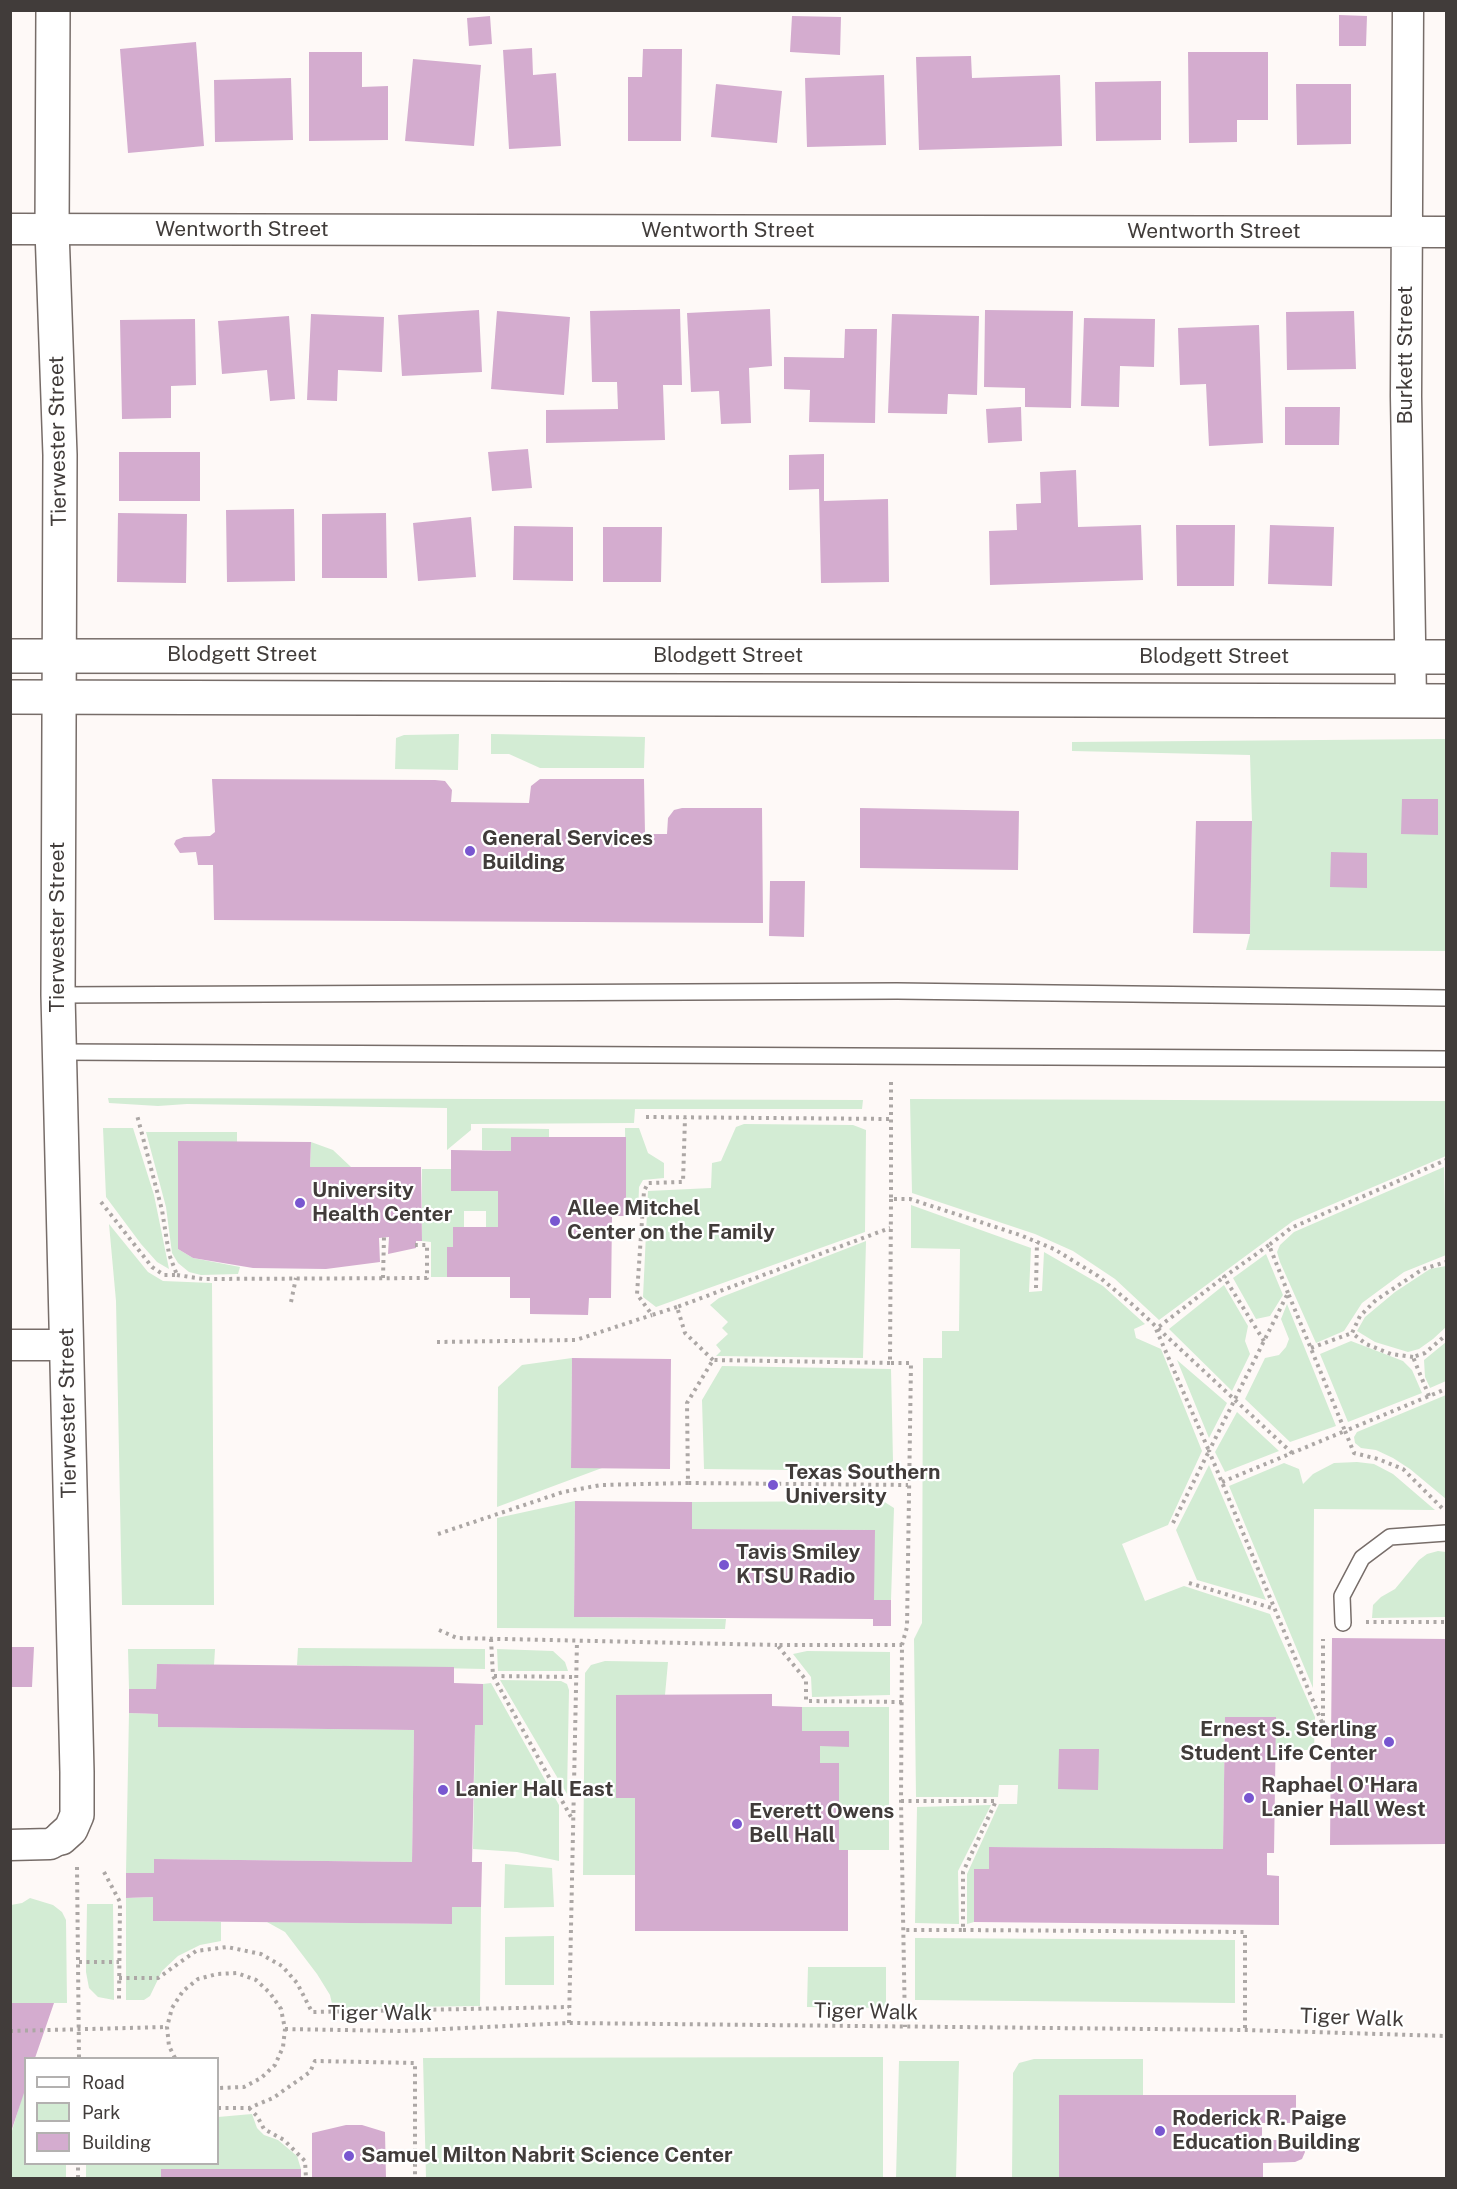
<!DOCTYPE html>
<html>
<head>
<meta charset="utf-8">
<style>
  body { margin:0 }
  #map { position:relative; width:1457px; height:2189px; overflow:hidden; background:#fef9f7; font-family:"Public Sans",sans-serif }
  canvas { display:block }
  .frame { position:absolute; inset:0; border:12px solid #413c3a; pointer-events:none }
  .legend { position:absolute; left:24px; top:2057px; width:195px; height:108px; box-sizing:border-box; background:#fff; border:2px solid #b3b1b0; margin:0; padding:8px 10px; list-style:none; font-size:18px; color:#413c3a }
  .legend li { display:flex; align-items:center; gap:12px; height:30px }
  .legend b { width:30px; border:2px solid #b3b1b0 }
</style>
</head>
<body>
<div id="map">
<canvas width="1457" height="2189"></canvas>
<div class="frame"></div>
<ul class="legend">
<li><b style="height:8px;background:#fff"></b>Road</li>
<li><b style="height:16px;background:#d3ecd4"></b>Park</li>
<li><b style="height:16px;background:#d4accf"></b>Building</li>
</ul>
</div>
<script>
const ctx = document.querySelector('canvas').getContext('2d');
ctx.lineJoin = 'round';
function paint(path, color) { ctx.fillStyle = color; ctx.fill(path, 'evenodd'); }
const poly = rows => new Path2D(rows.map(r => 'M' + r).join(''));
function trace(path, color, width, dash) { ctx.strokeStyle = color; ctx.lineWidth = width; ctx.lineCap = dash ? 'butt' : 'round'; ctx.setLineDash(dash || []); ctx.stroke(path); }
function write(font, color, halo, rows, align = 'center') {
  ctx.font = font + ' "Public Sans",sans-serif'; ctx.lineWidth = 4.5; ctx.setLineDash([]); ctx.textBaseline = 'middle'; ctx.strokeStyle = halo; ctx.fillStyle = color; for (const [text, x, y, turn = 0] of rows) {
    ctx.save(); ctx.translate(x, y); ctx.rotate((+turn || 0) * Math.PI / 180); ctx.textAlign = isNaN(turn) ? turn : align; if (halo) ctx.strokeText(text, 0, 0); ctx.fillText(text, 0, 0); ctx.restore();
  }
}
const green = poly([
  [459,734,458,770,395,769,396,738,404,735],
  [491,734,645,737,644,768,540,768,509,754,491,754],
  [1446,739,1446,951,1246,950,1250,934,1252,821,1250,755,1072,751,1072,742],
  [108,1098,863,1100,862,1109,635,1109,634,1123,471,1124,471,1130,447,1150,447,1108,187,1104,158,1106,109,1103],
  [910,1099,1446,1101,1446,1156,1293,1221,1159,1320,1115,1279,1073,1251,1035,1234,912,1193],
  [744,1124,853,1125,866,1130,865,1232,656,1307,643,1297,648,1191,711,1188,712,1163,721,1161,736,1127],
  [103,1128,133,1128,154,1195,169,1269,157,1262,141,1244,106,1197],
  [482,1128,549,1129,549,1137,511,1137,511,1151,482,1150],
  [625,1128,639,1128,648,1153,664,1163,664,1178,643,1180,639,1187,638,1216,626,1216],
  [146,1132,237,1132,237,1143,178,1141,178,1249,193,1258,240,1267,238,1274,201,1275,189,1272,178,1263,172,1253,166,1207],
  [311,1142,333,1150,351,1167,310,1167],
  [1444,1167,1446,1255,1404,1272,1362,1303,1344,1331,1316,1343,1280,1262,1277,1252,1280,1245,1294,1232],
  [422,1169,451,1169,498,1191,498,1227,486,1227,486,1211,464,1211,464,1227,453,1227,453,1247,447,1248,447,1277,431,1277,431,1242,422,1241],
  [911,1205,1031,1248,1029,1292,1042,1291,1044,1252,1103,1286,1145,1324,1134,1329,1136,1338,1161,1349,1202,1451,1168,1525,1122,1544,1145,1601,1184,1586,1270,1614,1315,1717,1314,1750,1275,1750,1276,1717,1225,1717,1223,1849,989,1847,989,1869,974,1869,974,1922,967,1924,967,1874,999,1804,1017,1804,1018,1785,999,1785,998,1797,916,1797,914,1639,922,1623,923,1358,942,1358,942,1331,959,1331,960,1249,911,1248],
  [109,1224,148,1272,163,1281,212,1283,214,1605,122,1605,116,1301],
  [866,1241,863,1358,716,1356,721,1351,716,1345,728,1334,722,1328,728,1322,710,1305,719,1298],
  [1266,1254,1283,1295,1270,1316,1256,1319,1233,1278],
  [1446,1266,1446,1327,1433,1339,1419,1349,1408,1352,1375,1342,1357,1331,1365,1317,1395,1292,1430,1269],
  [1224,1285,1248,1326,1245,1341,1250,1354,1232,1391,1169,1329],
  [1287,1304,1336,1426,1290,1442,1245,1399,1265,1358,1279,1355,1286,1347,1289,1339,1281,1319],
  [1351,1341,1403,1361,1412,1370,1422,1393,1348,1422,1320,1354],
  [1446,1342,1446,1381,1430,1388,1425,1377,1424,1360],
  [572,1358,571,1468,602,1468,497,1507,498,1387,522,1365],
  [1177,1360,1227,1403,1209,1438],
  [722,1366,891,1369,893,1461,882,1471,704,1469,702,1400],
  [1446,1395,1446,1499,1410,1469,1393,1458,1376,1450,1361,1448,1355,1443,1354,1437,1357,1432],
  [1237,1412,1279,1451,1225,1472,1215,1452],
  [1357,1462,1374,1464,1393,1474,1435,1510,1314,1509,1313,1688,1229,1486,1284,1463,1299,1469,1303,1484,1313,1474,1334,1463],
  [1209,1465,1266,1600,1197,1580,1176,1530],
  [575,1501,574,1617,726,1619,725,1629,497,1628,497,1518],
  [883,1501,894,1508,891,1600,874,1600,874,1530,692,1529,692,1502],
  [1438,1551,1446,1552,1446,1617,1372,1618,1373,1605,1381,1597,1395,1589,1419,1560,1427,1554],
  [298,1648,485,1649,485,1669,297,1665],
  [128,1649,215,1649,214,1665,157,1664,156,1689,129,1689],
  [497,1649,553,1651,565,1662,568,1671,498,1671],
  [807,1651,890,1652,890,1695,812,1697,811,1677,793,1654],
  [605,1661,668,1662,665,1695,616,1695,616,1798,635,1798,635,1875,583,1875,585,1673,591,1665],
  [500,1680,561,1681,567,1684,569,1690,567,1794],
  [491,1683,559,1805,559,1861,517,1852,473,1849,475,1725,483,1725,483,1684],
  [802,1707,889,1707,889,1850,839,1850,839,1763,820,1763,820,1746,848,1746,802,1731],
  [129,1713,158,1714,158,1727,414,1730,412,1862,154,1859,154,1873,126,1873],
  [991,1805,958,1871,959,1924,915,1923,917,1807],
  [505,1864,552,1868,554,1907,504,1908],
  [153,1897,153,1921,221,1922,221,1941,200,1945,178,1956,162,1971,150,1996,144,2000,126,2000,126,1898],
  [30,1898,53,1905,62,1912,66,1920,67,2003,11,2003,11,1905,22,1903],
  [87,1904,113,1904,114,2000,98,1997,89,1988,86,1972],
  [452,1907,481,1907,480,2006,333,2008,330,1995,317,1974,285,1932,267,1922,452,1924],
  [554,1936,554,1985,505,1985,505,1937],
  [915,1938,1235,1940,1235,2003,915,2000],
  [808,1967,886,1967,886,2008,807,2007],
  [883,2057,883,2178,426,2178,423,2058],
  [1034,2059,1143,2059,1143,2095,1059,2095,1059,2178,1012,2178,1013,2073,1019,2063],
  [899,2061,959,2061,956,2178,896,2178],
  [25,2087,26,2164,66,2164,66,2178,11,2178,11,2134],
  [252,2114,257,2128,264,2135,278,2140,297,2156,301,2169,161,2169,161,2178,86,2178,86,2164,218,2164,218,2117]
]);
const building = poly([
  [1339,15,1367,16,1366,46,1339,46],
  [490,16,492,44,469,46,467,18],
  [792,16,841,17,840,55,790,52],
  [196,42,204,146,128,153,120,49],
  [532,48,533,75,556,73,561,146,509,149,503,50],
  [643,49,682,49,681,141,628,141,628,77,642,77],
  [309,52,362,52,362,87,388,86,388,140,309,141],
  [1188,52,1268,52,1268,120,1237,120,1237,142,1189,143],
  [971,56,972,78,1060,75,1062,146,919,150,916,57],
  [413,59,481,65,474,146,405,141],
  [884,75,886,145,807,147,805,78],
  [291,78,293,140,215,142,214,80],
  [1161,81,1161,140,1096,141,1095,82],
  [716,84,782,91,777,143,711,137],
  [1296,84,1351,84,1351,144,1297,145],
  [680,309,682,385,663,385,665,440,546,443,546,410,618,409,617,382,592,382,590,311],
  [770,309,772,366,749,368,751,423,721,424,719,391,691,392,687,313],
  [479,310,482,372,402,376,398,315],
  [985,310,1073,311,1071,408,1025,407,1025,388,984,387],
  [497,311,570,317,564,395,491,389],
  [1354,311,1356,369,1287,370,1286,312],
  [311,314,384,317,382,372,338,370,337,401,307,400],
  [892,314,979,316,977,395,948,394,947,414,888,413],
  [289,316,295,399,270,401,267,370,222,374,218,321],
  [1084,318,1155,319,1154,367,1120,366,1119,407,1081,406],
  [195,319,196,385,171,386,171,418,122,419,120,320],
  [1259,325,1263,443,1209,446,1206,384,1180,385,1178,328],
  [845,329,877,329,875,423,809,422,810,390,784,389,784,357,844,358],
  [1021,407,1022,441,988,443,986,409],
  [1285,407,1340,407,1339,445,1285,445],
  [528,449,532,488,492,491,488,452],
  [119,452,200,452,200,501,119,501],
  [824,454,824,501,888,499,889,582,821,583,819,489,789,490,789,455],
  [1076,470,1078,527,1141,525,1143,580,990,585,989,531,1017,530,1016,504,1041,503,1040,472],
  [294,509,295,581,227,582,226,510],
  [118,513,187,514,186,583,117,582],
  [386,513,387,578,322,578,322,514],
  [471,517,476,577,418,581,413,523],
  [1176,525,1235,525,1234,586,1177,586],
  [1270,525,1334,527,1332,586,1268,584],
  [514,526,573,527,573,581,513,580],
  [603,527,662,527,661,582,603,582],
  [212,779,435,780,445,781,452,790,451,802,529,803,531,786,540,779,644,779,645,834,667,834,668,818,674,810,682,808,762,808,763,923,214,920,213,865,198,865,196,852,180,853,174,844,176,840,184,837,210,836,215,832],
  [1402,799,1438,799,1438,835,1401,834],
  [860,808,1019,811,1018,870,860,868],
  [1196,821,1252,821,1250,934,1193,933],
  [1331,852,1367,853,1367,888,1330,887],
  [770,881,805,881,804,937,769,936],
  [511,1137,626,1137,626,1216,612,1216,611,1298,589,1298,588,1315,530,1314,530,1298,510,1298,510,1277,447,1277,447,1247,453,1247,453,1227,498,1227,498,1191,451,1191,451,1150,511,1151],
  [178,1141,311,1142,310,1167,421,1167,422,1241,416,1241,416,1248,388,1254,389,1237,379,1238,380,1262,326,1269,253,1268,193,1258,178,1249],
  [572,1358,671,1359,670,1469,571,1468],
  [575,1501,692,1502,692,1529,875,1530,874,1600,891,1600,891,1626,873,1626,873,1619,574,1617],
  [1332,1638,1446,1639,1446,1844,1330,1845],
  [10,1647,34,1647,32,1687,10,1687],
  [157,1664,454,1667,454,1683,483,1684,483,1725,475,1725,472,1862,482,1862,481,1907,452,1907,452,1924,153,1921,153,1897,126,1898,126,1873,154,1873,154,1859,412,1862,414,1730,158,1727,158,1714,129,1713,129,1689,156,1689],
  [772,1694,772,1706,802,1707,802,1731,849,1731,849,1747,820,1746,820,1763,839,1763,839,1850,848,1850,848,1931,635,1931,635,1798,616,1798,616,1695],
  [1225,1717,1276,1717,1274,1853,1267,1853,1267,1875,1279,1876,1279,1925,974,1922,974,1869,989,1869,989,1847,1223,1849],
  [1059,1749,1099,1749,1098,1790,1058,1789],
  [10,2003,54,2003,35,2058,26,2058,26,2087,11,2132],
  [1059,2095,1296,2095,1296,2123,1262,2123,1262,2140,1296,2140,1303,2145,1305,2152,1302,2159,1295,2162,1263,2163,1263,2178,1059,2178],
  [346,2125,362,2125,385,2132,386,2178,312,2178,312,2133],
  [161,2169,301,2169,301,2178,161,2178]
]);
const path = poly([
  [891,1082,891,1199,910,1199,1020,1235,1054,1249,1098,1276,1134,1306,1292,1453],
  [646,1117,891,1119],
  [891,1199,890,1363,911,1363,907,1627,902,1645,901,1801,905,2027],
  [101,1202,152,1267,164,1275,177,1275,169,1254,162,1210,137,1115],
  [177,1275,203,1279,427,1278,427,1245,415,1245],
  [383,1278,384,1237],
  [1036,1288,1037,1242],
  [1288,1293,1269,1245,1291,1228,1446,1160],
  [291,1302,296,1278],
  [677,1307,652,1315,637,1294,644,1191,648,1183,683,1182,685,1118],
  [1264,1341,1224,1277,1269,1245],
  [437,1342,576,1340,652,1315],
  [1311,1348,1352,1333],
  [1413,1357,1391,1354,1366,1344,1352,1333,1360,1316,1376,1300,1423,1269,1446,1262],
  [713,1360,685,1333,677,1307,890,1228],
  [890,1363,713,1360,687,1403,688,1483,908,1485],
  [1429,1396,1413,1357,1425,1353,1446,1335],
  [1222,1482,1345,1431,1288,1293,1209,1451,1323,1725,1323,1639],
  [1442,1508,1403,1469,1378,1459,1354,1453,1345,1431,1446,1389],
  [1173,1523,1209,1451,1156,1329,1224,1277],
  [438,1534,563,1492,601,1485,688,1483],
  [1189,1583,1275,1609],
  [1366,1622,1446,1622],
  [439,1630,457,1638,777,1645],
  [491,1639,493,1676,571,1817],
  [494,1676,576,1677],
  [902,1702,806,1701,806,1680,777,1645,902,1645],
  [901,1801,996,1801,963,1872,963,1930,903,1930],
  [77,1867,79,2058],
  [104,1872,120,1902,119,2000],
  [963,1930,1245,1932,1245,2030],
  [79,1962,119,1962],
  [119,1978,158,1978,196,1951,227,1947,261,1954,282,1966,297,1983,312,2012,569,2007],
  [569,2023,577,1641],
  [285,2029,402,2031,569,2023,1245,2030,1446,2036],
  [10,2031,167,2027],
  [175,2058,169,2046,167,2027,172,2008,183,1991,198,1979,217,1974,237,1973,256,1980,270,1993,281,2009,285,2029,283,2047,275,2065,261,2078,244,2087,218,2088],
  [218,2108,249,2108,273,2098,310,2072,315,2061,415,2063,415,2178],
  [249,2108,257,2116,264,2129,284,2140,305,2161,306,2178],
  [78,2178,78,2164]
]);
const service = poly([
  [58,995,897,991,1446,998],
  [60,1052,1446,1059],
  [1343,1623,1342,1596,1362,1558,1390,1537,1446,1533]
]);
const minor = poly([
  [1408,10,1406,396,1411,700],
  [10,229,1446,232],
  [10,1345,66,1345],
  [10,1845,50,1844,61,1838]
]);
const tertiary = poly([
  [53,10,52,230,60,455,58,995,77,1772,77,1815,71,1829,61,1838]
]);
const secondary = poly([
  [10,656,1446,657],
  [10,697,1446,701]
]);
const markers = [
  [470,851,6,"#7856d0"],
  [300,1203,6,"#7856d0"],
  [555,1221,6,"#7856d0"],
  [773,1485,6,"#7856d0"],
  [724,1565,6,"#7856d0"],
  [1389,1742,6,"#7856d0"],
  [443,1790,6,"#7856d0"],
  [1249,1798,6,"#7856d0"],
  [737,1824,6,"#7856d0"],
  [1160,2131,6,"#7856d0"],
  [349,2156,6,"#7856d0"]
];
const streetNames = [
  ["Wentworth Street",242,230],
  ["Wentworth Street",728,231],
  ["Wentworth Street",1214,232],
  ["Burkett Street",1406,355,-90],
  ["Tierwester Street",58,441,-91],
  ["Blodgett Street",242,655],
  ["Blodgett Street",728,656],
  ["Blodgett Street",1214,657],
  ["Tierwester Street",58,927,-90],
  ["Tierwester Street",68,1413,-91],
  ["Tiger Walk",866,2012,1],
  ["Tiger Walk",380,2014],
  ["Tiger Walk",1352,2018,2]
];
const poiNames = [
  ["General Services",482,839],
  ["Building",482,863],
  ["University",312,1191],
  ["Health Center",312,1215],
  ["Allee Mitchel",567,1209],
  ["Center on the Family",567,1233],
  ["Texas Southern",785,1473],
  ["University",785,1497],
  ["Tavis Smiley",736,1553],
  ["KTSU Radio",736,1577],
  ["Ernest S. Sterling",1377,1730,"right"],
  ["Student Life Center",1377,1754,"right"],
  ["Raphael O'Hara",1261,1786],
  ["Lanier Hall West",1261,1810],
  ["Lanier Hall East",455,1790],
  ["Everett Owens",749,1812],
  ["Bell Hall",749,1836],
  ["Roderick R. Paige",1172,2119],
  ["Education Building",1172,2143],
  ["Samuel Milton Nabrit Science Center",361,2156]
];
paint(green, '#d3ecd4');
paint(building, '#d4accf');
trace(service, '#776d69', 18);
trace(minor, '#776d69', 33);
trace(tertiary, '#776d69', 36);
trace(secondary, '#776d69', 36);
trace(path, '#aca7a5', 4, [3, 4.5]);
trace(service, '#fff', 15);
trace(minor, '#fff', 30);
trace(tertiary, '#fff', 33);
trace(secondary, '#fff', 33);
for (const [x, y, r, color] of markers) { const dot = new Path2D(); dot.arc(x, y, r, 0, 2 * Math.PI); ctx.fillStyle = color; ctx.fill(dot); trace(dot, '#fff', 2); }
write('21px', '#413c3a', '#fff', streetNames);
write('bold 21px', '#413c3a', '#fff', poiNames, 'left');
</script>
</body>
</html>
